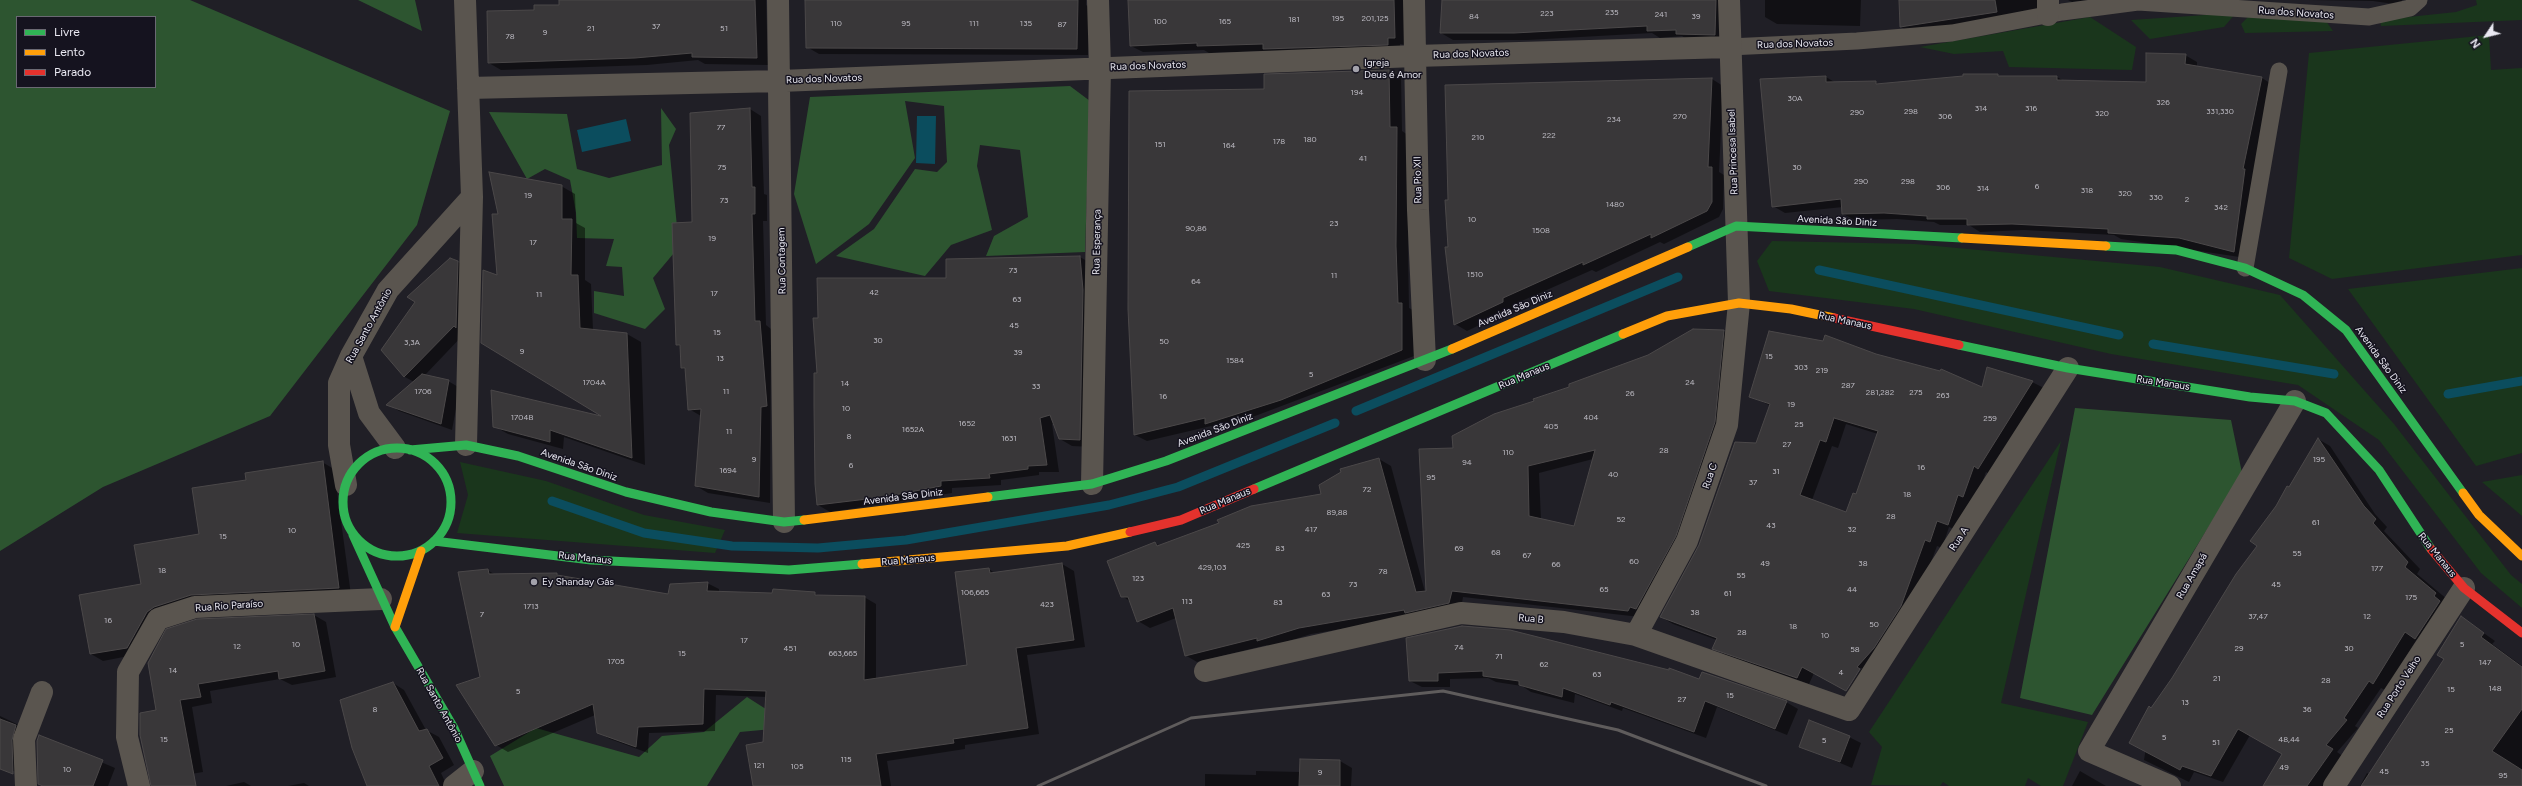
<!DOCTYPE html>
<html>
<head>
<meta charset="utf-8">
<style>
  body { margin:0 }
  #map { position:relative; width:2522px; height:786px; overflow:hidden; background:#201f26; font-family:Figtree,sans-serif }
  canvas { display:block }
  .legend { position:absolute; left:16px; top:16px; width:140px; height:72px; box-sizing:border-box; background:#15131f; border:1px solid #6a6973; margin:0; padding:5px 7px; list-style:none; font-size:12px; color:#eae9f2 }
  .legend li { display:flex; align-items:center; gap:8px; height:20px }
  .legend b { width:20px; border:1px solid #6a6973 }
  .north { position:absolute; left:2466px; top:16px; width:40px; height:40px; -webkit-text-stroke:3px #15131f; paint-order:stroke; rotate:235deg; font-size:11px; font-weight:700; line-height:16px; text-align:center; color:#eae9f2 }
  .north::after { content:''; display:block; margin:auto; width:14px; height:18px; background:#eae9f2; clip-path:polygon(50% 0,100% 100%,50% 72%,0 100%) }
</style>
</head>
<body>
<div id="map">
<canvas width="2522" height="786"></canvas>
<ul class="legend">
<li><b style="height:5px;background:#30b455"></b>Livre</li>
<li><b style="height:5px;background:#ff9f0a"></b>Lento</li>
<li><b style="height:5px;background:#e5322d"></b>Parado</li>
</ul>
<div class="north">N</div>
</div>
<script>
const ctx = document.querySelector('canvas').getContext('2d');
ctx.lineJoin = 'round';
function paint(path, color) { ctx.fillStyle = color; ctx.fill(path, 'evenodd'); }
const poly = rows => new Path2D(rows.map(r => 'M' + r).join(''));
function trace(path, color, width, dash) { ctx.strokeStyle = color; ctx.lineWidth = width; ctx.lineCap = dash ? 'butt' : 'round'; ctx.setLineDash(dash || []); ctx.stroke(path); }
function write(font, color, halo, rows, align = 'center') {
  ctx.font = font + ' Figtree,sans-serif'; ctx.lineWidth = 3; ctx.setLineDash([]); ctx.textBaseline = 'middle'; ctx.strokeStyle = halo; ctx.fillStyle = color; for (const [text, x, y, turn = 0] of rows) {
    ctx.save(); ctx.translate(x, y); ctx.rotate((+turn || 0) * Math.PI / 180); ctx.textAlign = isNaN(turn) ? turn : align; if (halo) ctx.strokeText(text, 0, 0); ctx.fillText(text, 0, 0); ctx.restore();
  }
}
const green = poly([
  [2476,0,2522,0,2522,20,2381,26,2380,20,2456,12,2477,5],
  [2236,13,2224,27,2150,39,2131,20],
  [2250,15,2326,21,2333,31,2245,33,2241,24],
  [2090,17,2136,47,2132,70,2009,67,2003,51,1954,54,1920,47],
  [2489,35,2491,70,2522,68,2522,255,2332,279,2289,258,2309,53],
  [1772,241,1915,244,2160,267,2280,295,2394,424,2511,575,2522,584,2522,608,2481,573,2379,440,2298,385,2111,354,1914,309,1769,291,1757,261],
  [2522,268,2522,453,2476,466,2348,289],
  [2061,441,2001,703,2088,722,2063,786,2041,786,2028,778,2025,786,1949,786,1943,782,1940,786,1871,785,1882,747,1869,732],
  [460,462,546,481,644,515,725,530,715,553,457,533,468,495],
  [2522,475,2522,516,2482,482]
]);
const forest = poly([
  [0,0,190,0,450,111,417,225,270,416,103,487,0,551],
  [17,17,155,17,155,87,17,87],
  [359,0,415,0,422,31,358,0],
  [1070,86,1090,101,1085,252,986,256,994,236,1028,217,1020,150,980,145,977,166,992,230,951,245,925,276,836,256,874,229,915,169,937,172,947,162,944,106,905,101,915,158,869,224,816,264,794,194,810,97],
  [661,108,676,129,669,145,679,247,653,278,665,309,645,329,594,313,594,291,624,296,622,267,606,266,614,239,577,238,576,213,570,180,545,169,527,179,489,112,567,114,577,169,609,178,662,165],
  [2075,408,2231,420,2242,473,2092,715,2020,698],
  [747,697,794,727,740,732,707,786,504,786,490,756,536,728,639,757,662,736,704,732]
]);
const water = poly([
  [917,116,936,116,935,164,916,163],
  [626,119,631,141,582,152,577,130]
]);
const shadow = poly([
  [560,0,766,0,768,65,705,64,698,60,647,65,501,70,489,63,536,11,560,6],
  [807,0,1086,0,1086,5,1090,8,1088,55,819,54,807,47],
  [1129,0,1405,0,1406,45,1400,44,1400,51,1276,56,1267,51,1209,53,1204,50,1143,52,1131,46],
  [1443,0,1727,0,1726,41,1689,41,1682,36,1660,38,1652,33,1527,40,1453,40,1441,33],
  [1765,0,1861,0,1860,26,1777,24,1765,17],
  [1900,0,2051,0,2039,14,1913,34,1901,27],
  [2068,0,2092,0,2072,2],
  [2308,0,2402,0,2401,5,2373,1],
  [2185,55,2197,62,2197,67,2262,78,2273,85,2246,258,2121,239,2114,235,2024,230,1980,232,1969,225,1940,225,1934,222,1897,219,1855,220,1843,214,1843,207,1785,213,1773,206,1826,77,1836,83,1875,82,1879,84,1998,75,2001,77,2057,77,2064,81,2146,83],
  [1389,71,1401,77,1402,131,1408,135,1408,253,1409,308,1413,310,1414,356,1218,430,1211,426,1147,441,1135,435,1266,90],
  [1712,79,1723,86,1719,172,1724,175,1723,209,1719,217,1664,244,1660,242,1596,272,1592,270,1515,304,1515,308,1467,331,1455,324],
  [750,109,761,116,764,194,767,195,767,221,763,221,766,325,771,329,770,503,708,493,696,486,701,416,689,409,686,370,682,368,681,347,677,345,693,223],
  [561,186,575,194,576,223,585,228,585,280,591,284,593,330,627,334,641,342,645,465,564,437,563,449,508,434,494,426,605,418,499,277,500,216],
  [1080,257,1092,264,1092,447,1072,446,1060,439,1054,424,1052,424,1059,472,1039,472,1039,475,1001,480,1001,485,952,488,952,493,830,512,818,505,819,319,948,279],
  [458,262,470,269,466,332,425,375,448,381,460,388,452,430,399,411,388,404,414,382,405,377,382,350],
  [1724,331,1735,338,1726,429,1640,617,1463,597,1461,609,1311,634,1270,647,1267,645,1197,662,1185,655,1176,618,1150,628,1138,621,1131,602,1122,596,1155,543,1160,546,1322,495,1379,459,1391,466,1425,592,1427,592,1454,449,1535,402],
  [1593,459,1575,527,1541,520,1539,473],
  [1875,354,1982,388,2032,382,2044,388,1991,475,1986,472,1975,503,1970,501,1959,531,1949,527,1942,548,1937,546,1912,613,1859,697,1848,691,1862,668,1860,668,1846,690,1814,673,1809,684,1725,655,1713,648,1717,640,1673,624,1661,617,1757,444,1771,406,1750,396],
  [1846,424,1878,434,1857,496,1847,513,1812,500,1832,446,1838,448],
  [2318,439,2330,446,2375,514,2387,527,2384,531,2420,569,2417,574,2448,600,2428,645,2417,639,2385,690,2381,688,2355,726,2358,728,2337,752,2344,757,2323,786,2264,786,2283,754,2250,735,2223,782,2194,772,2189,782,2144,760,2152,709,2258,546],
  [322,462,334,469,351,595,166,613,139,654,103,661,91,654,142,585,200,534,247,481],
  [1062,564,1074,571,1085,647,1027,655,1039,734,965,745,965,749,887,761,891,786,754,786,764,743,767,697,716,695,715,731,649,733,648,753,610,739,597,732,595,715,508,752,496,745,481,678,487,570,496,575,557,574,562,577,669,595,707,583,719,589,719,592,814,593,820,596,864,597,876,604,876,679,968,666,989,569,996,574],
  [314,615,326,622,336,677,292,685,280,679,210,691,212,703,192,707,203,772,161,779,158,711,149,663],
  [2461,617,2495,641,2492,644,2522,666,2522,786,2360,786,2367,773,2369,774,2400,731,2445,659],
  [1407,639,1700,680,1786,702,1798,709,1787,735,1717,707,1706,738,1623,708,1622,711,1575,694,1574,703,1531,692,1522,686,1496,682,1488,678,1450,679,1450,687,1422,687,1410,681],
  [393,683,404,690,426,730,439,737,454,765,441,773,447,786,368,786],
  [0,716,27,729,24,775,0,766],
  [40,736,115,768,108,786,44,786],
  [1849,737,1861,743,1852,768,1800,746],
  [1340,761,1352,768,1351,786,1205,786,1205,774,1256,775,1256,771,1301,772],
  [2080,771,2092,778,2106,786,2072,786],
  [244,782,251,786,226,786],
  [304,783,309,786,288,786]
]);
const stream = poly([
  [1819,270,2119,335],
  [2153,344,2334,374],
  [2448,394,2522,381],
  [1356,411,1678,277],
  [552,501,644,533,732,546,818,548,906,540,1109,505,1178,487,1335,423]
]);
const building = poly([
  [559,0,755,0,757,58,692,57,692,53,635,58,488,63,487,11,534,10,534,5,559,5,559,0],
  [805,0,1078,0,1077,49,806,48,805,0],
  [1128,0,1394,0,1395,38,1388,38,1388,45,1263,49,1263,44,1197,46,1197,43,1130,46,1128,0],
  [1442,0,1716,0,1715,35,1676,34,1676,30,1647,31,1647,26,1514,33,1440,33,1442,0],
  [1899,0,1995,0,1997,12,1900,27,1899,0],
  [2146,53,2186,54,2185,64,2262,77,2243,169,2245,169,2234,252,2179,238,2108,233,2108,229,2012,224,1967,225,1967,219,1927,219,1927,216,1884,213,1842,214,1841,199,1772,207,1760,79,1826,76,1826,82,1876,81,1876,84,1963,76,1963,74,1998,74,1998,76,2057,76,2057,80,2146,82,2146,53],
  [1389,70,1390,127,1397,127,1396,246,1398,303,1402,303,1402,350,1281,400,1205,424,1205,418,1134,435,1128,309,1129,91,1264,89,1264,74,1389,70],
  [1712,78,1708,167,1712,167,1712,202,1707,211,1651,238,1651,234,1583,265,1583,262,1503,298,1503,302,1454,325,1445,247,1448,247,1445,200,1448,200,1445,85,1712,78],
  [750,108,752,187,755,187,755,214,752,214,755,321,760,321,767,406,761,407,759,497,695,486,701,409,688,410,685,368,681,368,680,345,676,345,672,223,692,222,690,113,750,108],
  [489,172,562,185,562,219,572,219,571,275,578,275,580,328,627,333,632,458,550,430,550,442,493,427,491,390,601,416,481,343,483,270,497,275,492,214,498,214,489,172],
  [1080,256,1083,290,1080,440,1059,439,1050,415,1040,418,1047,465,1028,466,1028,469,989,474,990,478,941,481,941,486,884,497,817,505,815,484,814,406,814,373,817,373,813,318,818,318,817,278,946,278,946,259,1080,256],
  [450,258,458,261,456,328,454,326,404,377,381,350,415,302,407,297,450,258],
  [1693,329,1724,330,1715,422,1676,536,1636,609,1630,607,1628,611,1452,591,1449,603,1405,613,1404,610,1299,628,1257,641,1257,638,1185,656,1173,608,1137,622,1128,597,1121,597,1107,561,1155,542,1157,546,1219,523,1217,520,1251,506,1321,494,1319,485,1341,472,1340,469,1379,458,1416,592,1426,591,1419,449,1453,448,1452,436,1494,414,1534,401,1533,399,1569,387,1569,384,1648,355,1693,329],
  [1595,450,1574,526,1529,516,1528,466,1595,450],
  [1769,331,1823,341,1825,335,1876,354,1940,371,1941,369,1982,387,1987,367,2033,381,1978,469,1974,466,1963,497,1958,495,1948,525,1937,521,1930,542,1925,540,1901,606,1874,648,1857,667,1860,669,1846,691,1802,667,1797,678,1712,649,1717,638,1660,617,1699,545,1735,442,1756,443,1770,404,1749,397,1769,331],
  [1834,418,1878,431,1856,494,1853,493,1846,512,1800,495,1820,440,1826,442,1834,418],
  [422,374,449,380,441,424,386,405,422,374],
  [2318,438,2364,506,2376,519,2373,523,2408,562,2405,567,2436,593,2434,596,2440,601,2415,639,2405,632,2373,684,2369,681,2344,718,2347,720,2326,745,2333,749,2307,786,2263,786,2282,754,2238,729,2211,776,2182,766,2180,770,2129,743,2149,706,2151,708,2172,678,2236,574,2257,546,2250,541,2276,506,2287,486,2289,487,2318,438],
  [323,461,339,588,191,595,154,607,147,612,127,648,90,654,79,595,141,584,134,545,199,534,192,488,246,480,245,473,323,461],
  [1062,563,1074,640,1016,648,1028,728,953,739,954,743,876,754,881,786,753,786,746,745,763,742,766,691,704,689,703,724,638,727,636,747,597,733,593,704,495,746,456,685,480,677,458,572,488,569,489,574,557,573,557,575,668,594,670,584,708,582,707,591,772,593,773,589,815,592,815,595,865,596,864,680,967,665,955,572,989,568,990,573,1062,563],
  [314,614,325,671,279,679,278,671,198,684,201,697,180,700,196,786,151,786,140,735,140,713,156,710,148,663,166,629,197,619,314,614],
  [2461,616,2484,633,2481,637,2522,667,2522,709,2492,751,2522,770,2522,786,2361,786,2444,659,2437,655,2461,616],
  [1462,626,1510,630,1669,670,1669,668,1699,679,1702,672,1787,701,1775,729,1705,701,1694,732,1611,702,1610,705,1563,688,1562,697,1519,685,1519,681,1483,676,1483,671,1438,673,1438,681,1409,681,1406,638,1462,626],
  [393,682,419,731,427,729,443,758,429,766,439,786,367,786,352,748,340,700,393,682],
  [0,719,16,725,12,740,13,774,0,769,0,719],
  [1809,720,1850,736,1840,762,1799,747,1809,720],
  [39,735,103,760,93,786,43,786,38,784,37,741,39,735],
  [1300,759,1340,760,1340,786,1299,786,1300,759]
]);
const lane = poly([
  [1729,47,1857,41,1952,33,2062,12,2138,2,2369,17,2410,8,2419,0],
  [2245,268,2279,71]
]);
const street = poly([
  [778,0,784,522],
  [1414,0,1418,210,1425,360],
  [2048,0,2048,15],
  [468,88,780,81,1415,56,1729,47],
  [351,356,369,413,395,448],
  [466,445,472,197],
  [1092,484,1100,68,1098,0],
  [346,485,339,445,339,383,351,356,388,290,472,197,465,0],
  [1636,635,1687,541,1727,425,1739,303,1729,0],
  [1205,671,1461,613,1564,622,1636,635,1849,710,2068,368],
  [26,786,24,739,42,692],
  [139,786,127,737,128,672,158,619,195,607,381,599],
  [454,786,473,771],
  [2170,786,2089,751,2295,401],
  [2334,786,2464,588]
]);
const fast = poly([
  [2106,246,2176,250,2245,268,2303,295,2346,330,2463,493],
  [1688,247,1736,226,1962,238],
  [1959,345,2068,368,2250,397,2295,401,2326,413,2379,470,2431,549],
  '343 502a54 54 0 1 1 108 0a54 54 0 1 1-108 0Z',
  [410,450,466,445,518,456,626,492,711,512,784,522,804,520],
  [1254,489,1623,334],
  [988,497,1092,484,1166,461,1452,349],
  [353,535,395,627,454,728,480,786],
  [434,541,591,560,789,570,862,564]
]);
const slow = poly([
  [1962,238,2106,246],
  [1623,334,1667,316,1739,303,1791,309,1834,318],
  [1452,349,1688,247],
  [2463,493,2479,515,2522,556],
  [804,520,988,497],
  [862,564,1067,546,1130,532],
  [395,627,421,551]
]);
const jam = poly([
  [1834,318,1959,345],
  [1130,532,1181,520,1254,489],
  [2431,549,2464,588,2522,633]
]);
const rail = poly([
  [1038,786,1191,718,1443,691,1618,730,1766,786]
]);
const markers = [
  [1356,69,4,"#a3a2ab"],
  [534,582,4,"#a3a2ab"]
];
const numberNames = [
  ["235",1612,13],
  ["223",1547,14],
  ["241",1661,15],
  ["84",1474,17],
  ["39",1696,17],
  ["195",1338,19],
  ["201,125",1375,19],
  ["181",1294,20],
  ["100",1160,22],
  ["165",1225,22],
  ["110",836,24],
  ["95",906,24],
  ["111",974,24],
  ["135",1026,24],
  ["87",1062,25],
  ["37",656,27],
  ["21",591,29],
  ["51",724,29],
  ["9",545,33],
  ["78",510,37],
  ["194",1357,93],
  ["30A",1795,99],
  ["326",2163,103],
  ["314",1981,109],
  ["316",2031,109],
  ["298",1911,112],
  ["331,330",2220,112],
  ["290",1857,113],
  ["320",2102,114],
  ["270",1680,117],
  ["306",1945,117],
  ["234",1614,120],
  ["77",721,128],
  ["222",1549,136],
  ["210",1478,138],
  ["180",1310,140],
  ["178",1279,142],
  ["151",1160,145],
  ["164",1229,146],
  ["41",1363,159],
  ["75",722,168],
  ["30",1797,168],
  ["290",1861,182],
  ["298",1908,182],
  ["6",2037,187],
  ["306",1943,188],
  ["314",1983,189],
  ["318",2087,191],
  ["320",2125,194],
  ["19",528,196],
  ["330",2156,198],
  ["2",2187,200],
  ["73",724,201],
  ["1480",1615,205],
  ["342",2221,208],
  ["10",1472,220],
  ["23",1334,224],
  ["90,86",1196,229],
  ["1508",1541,231],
  ["19",712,239],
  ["17",533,243],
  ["73",1013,271],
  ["1510",1475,275],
  ["11",1334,276],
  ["64",1196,282],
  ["42",874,293],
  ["17",714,294],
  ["11",539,295],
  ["63",1017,300],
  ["45",1014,326],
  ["15",717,333],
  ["30",878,341],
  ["50",1164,342],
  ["3,3A",412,343],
  ["9",522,352],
  ["39",1018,353],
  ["15",1769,357],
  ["13",720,359],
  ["1584",1235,361],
  ["303",1801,368],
  ["219",1822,371],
  ["5",1311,375],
  ["1704A",594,383],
  ["24",1690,383],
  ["14",845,384],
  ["287",1848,386],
  ["33",1036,387],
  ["1706",423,392],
  ["11",726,392],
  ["281,282",1880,393],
  ["275",1916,393],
  ["26",1630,394],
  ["263",1943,396],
  ["16",1163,397],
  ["19",1791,405],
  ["10",846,409],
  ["1704B",522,418],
  ["404",1591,418],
  ["259",1990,419],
  ["1652",967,424],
  ["25",1799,425],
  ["405",1551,427],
  ["1652A",913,430],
  ["11",729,432],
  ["8",849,437],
  ["1631",1009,439],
  ["27",1787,445],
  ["28",1664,451],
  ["110",1508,453],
  ["9",754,460],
  ["195",2319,460],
  ["94",1467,463],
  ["6",851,466],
  ["16",1921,468],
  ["1694",728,471],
  ["31",1776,472],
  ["40",1613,475],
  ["95",1431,478],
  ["37",1753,483],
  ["72",1367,490],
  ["18",1907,495],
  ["89,88",1337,513],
  ["28",1891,517],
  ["52",1621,520],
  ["61",2316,523],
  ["43",1771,526],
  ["417",1311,530],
  ["32",1852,530],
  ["10",292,531],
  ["15",223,537],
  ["425",1243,546],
  ["83",1280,549],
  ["69",1459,549],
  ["68",1496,553],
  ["55",2297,554],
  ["67",1527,556],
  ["60",1634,562],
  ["49",1765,564],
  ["38",1863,564],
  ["66",1556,565],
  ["429,103",1212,568],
  ["177",2377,569],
  ["18",162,571],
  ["78",1383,572],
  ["55",1741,576],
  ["123",1138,579],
  ["73",1353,585],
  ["45",2276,585],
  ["65",1604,590],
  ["44",1852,590],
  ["106,665",975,593],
  ["61",1728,594],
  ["63",1326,595],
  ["175",2411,598],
  ["113",1187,602],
  ["83",1278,603],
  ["423",1047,605],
  ["1713",531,607],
  ["38",1695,613],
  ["7",482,615],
  ["37,47",2258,617],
  ["12",2367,617],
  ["16",108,621],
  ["50",1874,625],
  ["18",1793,627],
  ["28",1742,633],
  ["10",1825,636],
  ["17",744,641],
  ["10",296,645],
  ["5",2462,645],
  ["12",237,647],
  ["74",1459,648],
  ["451",790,649],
  ["29",2239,649],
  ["30",2349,649],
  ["58",1855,650],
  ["15",682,654],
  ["663,665",843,654],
  ["71",1499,657],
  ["1705",616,662],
  ["147",2485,663],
  ["62",1544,665],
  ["14",173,671],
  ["4",1841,673],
  ["63",1597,675],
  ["21",2217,679],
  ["28",2326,681],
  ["148",2495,689],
  ["15",2451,690],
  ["5",518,692],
  ["15",1730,696],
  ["27",1682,700],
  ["13",2185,703],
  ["8",375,710],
  ["36",2307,710],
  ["25",2449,731],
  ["5",2164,738],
  ["15",164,740],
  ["48,44",2289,740],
  ["5",1824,741],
  ["51",2216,743],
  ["115",846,760],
  ["35",2425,764],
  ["121",759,766],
  ["105",797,767],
  ["49",2284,768],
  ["10",67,770],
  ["45",2384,772],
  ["9",1320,773],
  ["95",2503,776]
];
const streetNames = [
  ["Rua dos Novatos",2296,13,4],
  ["Rua dos Novatos",1795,44,-2],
  ["Rua dos Novatos",1471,54,-2],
  ["Rua dos Novatos",1148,66,-2],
  ["Rua dos Novatos",824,79,-2],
  ["Rua Princesa Isabel",1733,152,-92],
  ["Rua Pio XII",1418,180,-91],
  ["Avenida São Diniz",1837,221,3],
  ["Rua Esperança",1097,242,-89],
  ["Rua Contagem",782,261,-91],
  ["Avenida São Diniz",1515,309,-23],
  ["Rua Manaus",1845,321,12],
  ["Rua Santo Antônio",369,326,-61],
  ["Avenida São Diniz",2381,360,54],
  ["Rua Manaus",1524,376,-23],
  ["Rua Manaus",2163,383,9],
  ["Avenida São Diniz",1215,430,-21],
  ["Avenida São Diniz",579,465,19],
  ["Rua C",1710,476,-71],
  ["Avenida São Diniz",903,497,-7],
  ["Rua Manaus",1225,501,-23],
  ["Rua A",1959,539,-57],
  ["Rua Manaus",2437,555,51],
  ["Rua Manaus",585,558,6],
  ["Rua Manaus",908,560,-5],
  ["Rua Amapá",2192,576,-60],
  ["Rua Rio Paraíso",229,606,-4],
  ["Rua B",1531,619,5],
  ["Rua Porto Velho",2399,687,-57],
  ["Rua Santo Antônio",439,705,61]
];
const poiNames = [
  ["Igreja",1364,63],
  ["Deus é Amor",1364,75],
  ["Ey Shanday Gás",542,582]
];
paint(green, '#1a361c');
paint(forest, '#2d5530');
paint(water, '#0b4d5e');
paint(shadow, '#0007');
trace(stream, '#0b4d5e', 9);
paint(building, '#393739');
trace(building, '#4b4849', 1);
trace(lane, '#5a554f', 17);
trace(street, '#5a554f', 22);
trace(fast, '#30b455', 9);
trace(slow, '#ff9f0a', 9);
trace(jam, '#e5322d', 9);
trace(rail, '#5f5c5c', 3);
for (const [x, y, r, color] of markers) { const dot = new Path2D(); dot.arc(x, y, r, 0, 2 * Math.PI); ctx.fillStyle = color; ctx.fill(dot); trace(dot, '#15131f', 1.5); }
write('8px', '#bebcc4', null, numberNames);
write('10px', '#eae9f2', '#15131f', streetNames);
write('10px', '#eae9f2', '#15131f', poiNames, 'left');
</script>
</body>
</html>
